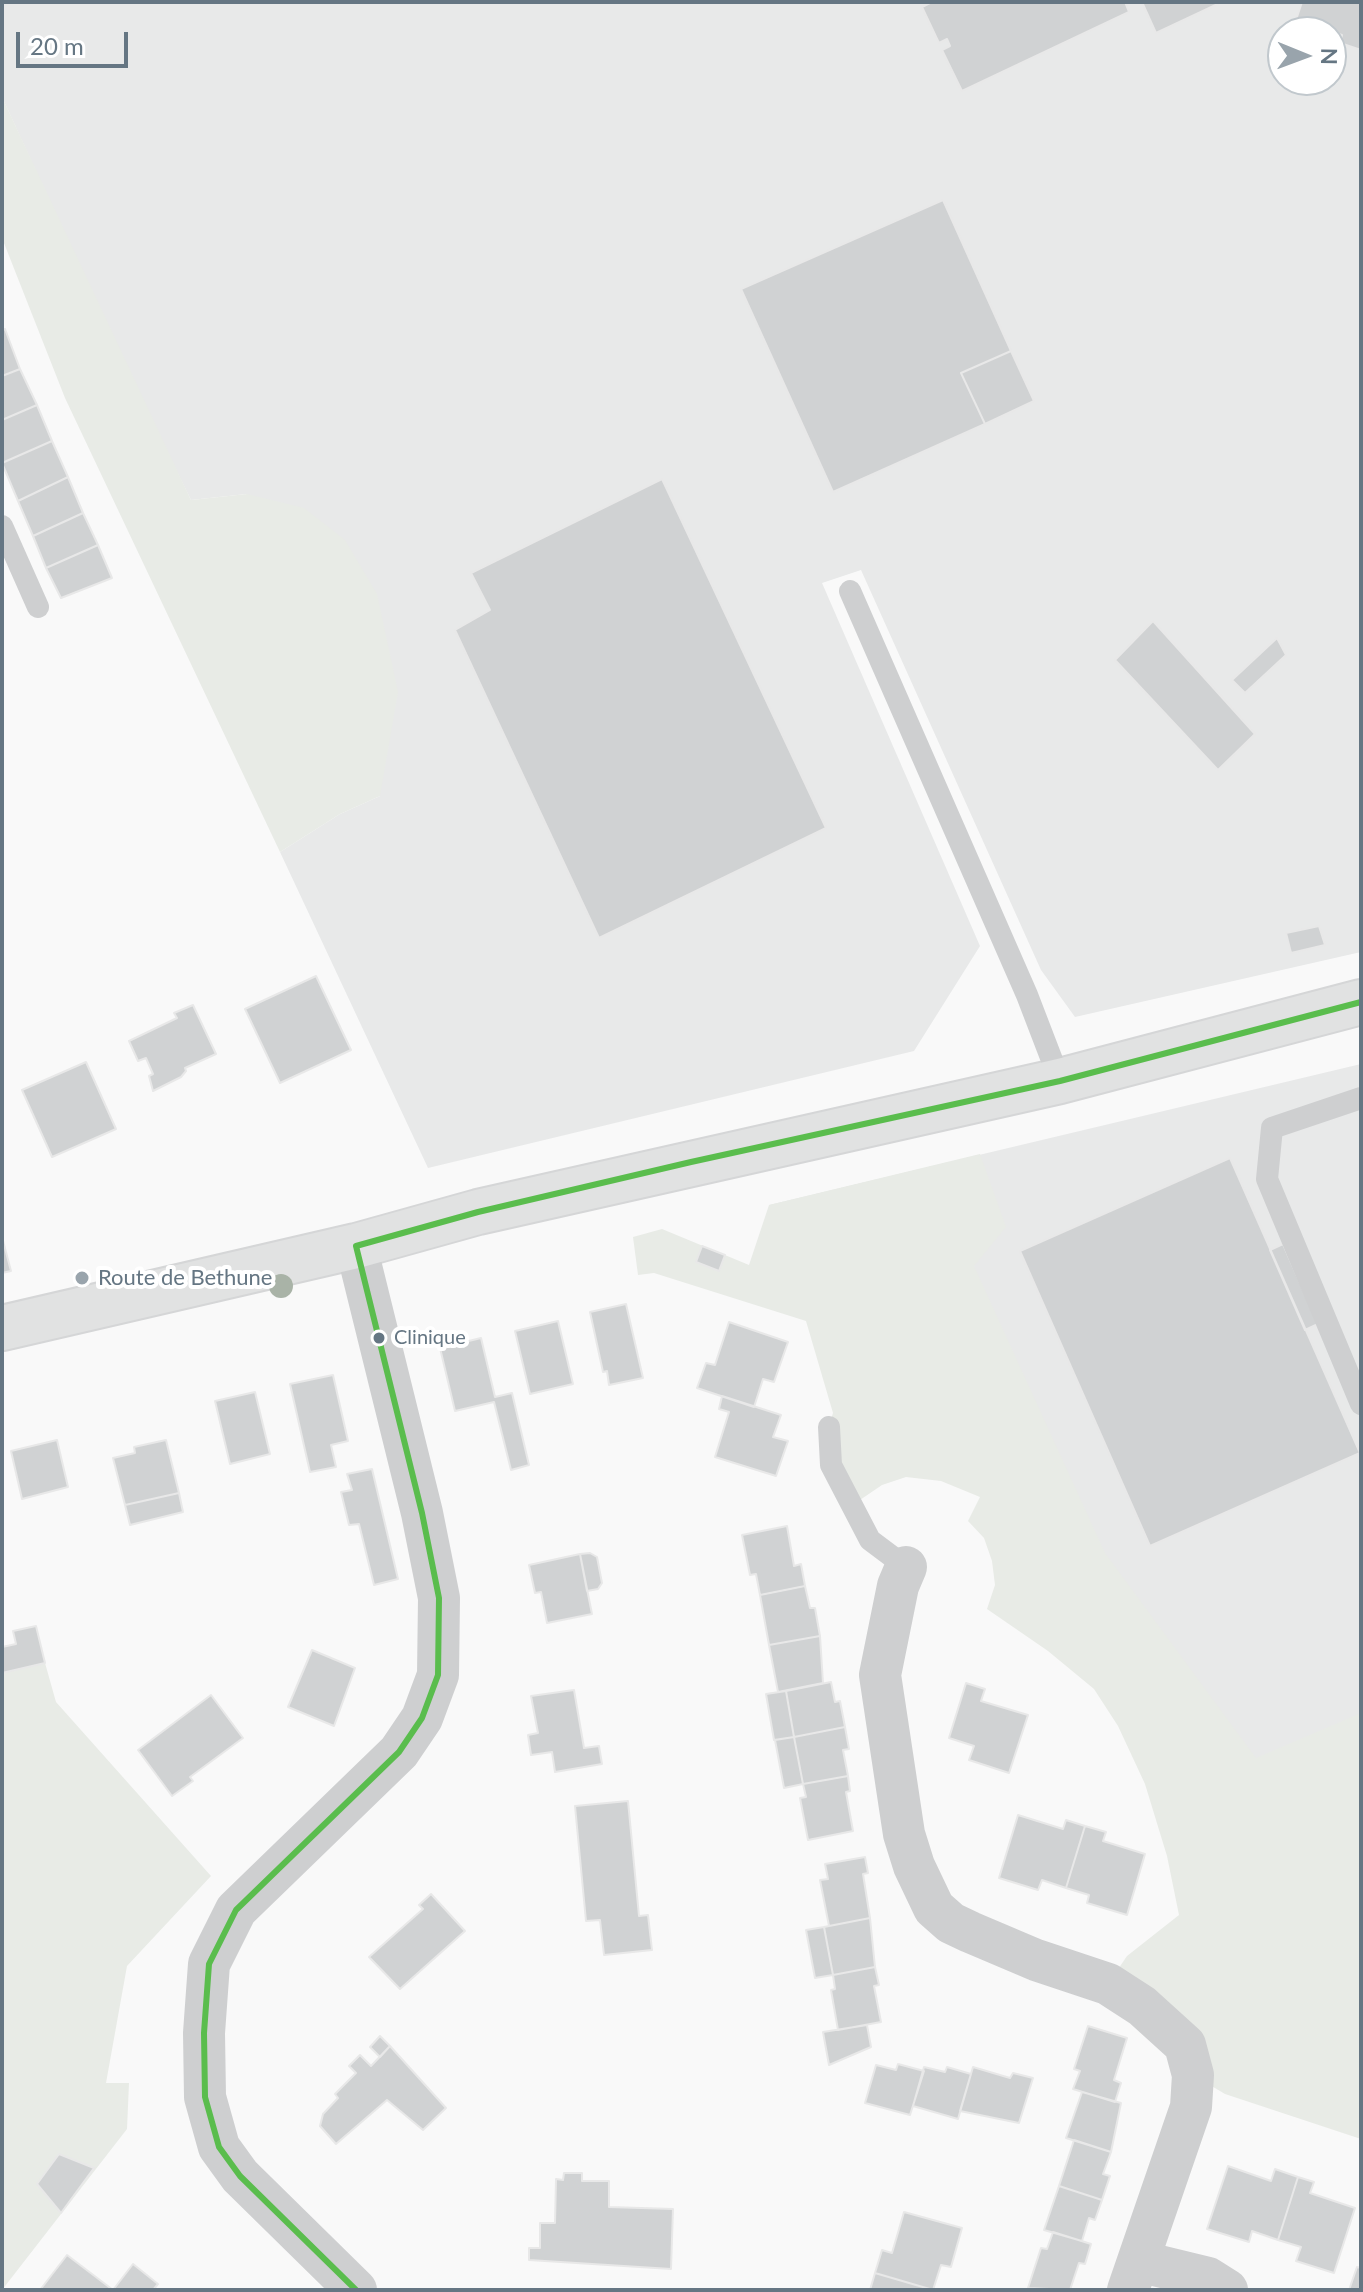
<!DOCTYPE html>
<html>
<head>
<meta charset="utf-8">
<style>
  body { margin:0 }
  #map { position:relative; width:1363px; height:2292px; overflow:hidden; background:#f9f9f9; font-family:Lato,sans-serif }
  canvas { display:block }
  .frame { position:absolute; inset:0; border:4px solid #657683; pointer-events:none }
  .north { position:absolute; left:1267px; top:16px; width:80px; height:80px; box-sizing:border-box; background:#fff; border:2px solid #c1c8cd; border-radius:50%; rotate:91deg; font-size:22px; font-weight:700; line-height:32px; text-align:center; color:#657683 }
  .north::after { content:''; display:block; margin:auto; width:28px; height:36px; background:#99a4ac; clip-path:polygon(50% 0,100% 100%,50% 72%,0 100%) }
  .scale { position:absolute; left:16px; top:32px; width:112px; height:36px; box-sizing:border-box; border:4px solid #657683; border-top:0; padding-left:10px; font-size:24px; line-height:28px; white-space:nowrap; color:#657683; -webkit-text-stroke:6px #fff; paint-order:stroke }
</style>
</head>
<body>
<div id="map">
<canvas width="1363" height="2292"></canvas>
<div class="frame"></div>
<div class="north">N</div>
<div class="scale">20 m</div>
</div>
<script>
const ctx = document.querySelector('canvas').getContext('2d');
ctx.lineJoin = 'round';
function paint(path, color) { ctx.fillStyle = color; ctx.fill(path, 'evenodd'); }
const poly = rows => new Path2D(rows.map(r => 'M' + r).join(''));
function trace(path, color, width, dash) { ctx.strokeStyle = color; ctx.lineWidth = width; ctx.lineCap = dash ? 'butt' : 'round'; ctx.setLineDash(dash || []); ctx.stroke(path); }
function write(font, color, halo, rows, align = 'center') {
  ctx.font = font + ' Lato,sans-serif'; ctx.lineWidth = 8; ctx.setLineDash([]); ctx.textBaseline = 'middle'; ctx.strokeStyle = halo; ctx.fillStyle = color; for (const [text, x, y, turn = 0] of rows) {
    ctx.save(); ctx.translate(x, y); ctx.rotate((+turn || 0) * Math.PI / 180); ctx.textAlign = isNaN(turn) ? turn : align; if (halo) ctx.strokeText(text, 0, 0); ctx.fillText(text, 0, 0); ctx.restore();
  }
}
const built = poly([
  [2,2,1361,2,1361,952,1075,1017,1041,970,861,570,822,583,980,946,914,1051,428,1168,280,852,340,814,380,796,247,494,191,500,131,378,2,97],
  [1283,32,1331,32,1331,80,1283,80],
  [1361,1064,1361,1998,769,1205]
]);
const green = poly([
  [2,97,191,500,247,494,304,508,345,540,377,594,398,692,380,796,340,814,280,852,65,398,2,238],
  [980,1154,1006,1227,974,1266,1105,1553,1256,1758,1361,1713,1361,2139,1225,2094,1193,2075,1108,1984,1127,1956,1179,1915,1167,1856,1145,1784,1118,1726,1094,1689,1048,1651,987,1609,995,1585,992,1561,984,1538,968,1521,980,1497,941,1481,906,1477,882,1485,857,1502,849,1501,829,1427,833,1413,806,1321,654,1273,638,1275,633,1237,662,1229,749,1265,769,1205],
  [45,1663,56,1702,211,1876,127,1966,106,2083,129,2083,127,2129,2,2290,2,1673]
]);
const building = poly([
  [932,2,1125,2,1129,12,962,91,942,50,950,46,947,39,939,43,922,7,932,2],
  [1142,2,1222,2,1156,33,1142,2],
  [1302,2,1361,2,1361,50,1340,43,1342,35,1296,20,1302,2],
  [943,200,1011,351,961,373,985,424,833,492,741,289,943,200],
  [5,329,20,369,2,376,2,330,5,329],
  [1011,351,1034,401,985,424,961,373,1011,351],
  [20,369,37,405,2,420,2,376,20,369],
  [37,405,52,441,2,463,2,420,37,405],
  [52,441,68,477,18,501,2,463,52,441],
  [68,477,83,513,33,536,18,501,68,477],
  [662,479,826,828,599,938,455,630,490,610,471,573,662,479],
  [83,513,98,545,46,568,33,536,83,513],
  [98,545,112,578,61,598,46,568,98,545],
  [1153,621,1255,734,1218,770,1115,660,1153,621],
  [1277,638,1286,655,1245,693,1232,680,1277,638],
  [1319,926,1325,945,1291,953,1286,933,1319,926],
  [316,976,351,1050,280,1083,245,1009,316,976],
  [193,1005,216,1054,185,1068,186,1071,181,1077,153,1091,149,1076,153,1074,146,1058,138,1061,129,1041,177,1018,174,1013,193,1005],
  [86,1062,116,1129,52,1157,22,1090,86,1062],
  [1230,1158,1360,1453,1150,1546,1020,1251,1230,1158],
  [2,1237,11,1271,2,1273,2,1237],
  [1283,1244,1318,1324,1305,1330,1270,1250,1283,1244],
  [702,1246,725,1255,719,1271,696,1262,702,1246],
  [626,1304,643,1378,609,1385,607,1371,603,1372,590,1312,626,1304],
  [558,1321,573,1384,530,1394,515,1331,558,1321],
  [729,1322,788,1342,774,1382,763,1379,754,1407,697,1388,706,1363,715,1365,729,1322],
  [481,1338,495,1397,512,1393,529,1465,511,1470,494,1402,455,1411,440,1348,481,1338],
  [333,1375,348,1441,331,1445,336,1467,310,1472,290,1384,333,1375],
  [255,1392,270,1454,230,1464,215,1401,255,1392],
  [722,1396,781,1415,773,1437,788,1441,776,1476,715,1457,729,1412,719,1409,722,1396],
  [57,1440,68,1487,22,1499,11,1451,57,1440],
  [166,1440,179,1493,125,1505,113,1458,135,1453,134,1447,166,1440],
  [372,1469,398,1579,374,1585,359,1524,349,1525,341,1492,352,1490,347,1474,372,1469],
  [179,1493,183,1512,130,1525,125,1505,179,1493],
  [787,1526,794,1566,801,1564,805,1586,760,1595,756,1574,750,1575,742,1535,787,1526],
  [590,1553,597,1557,602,1583,598,1589,587,1591,580,1554,590,1553],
  [580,1554,592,1614,547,1623,541,1592,535,1593,529,1565,580,1554],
  [805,1586,810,1608,815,1608,820,1636,769,1645,760,1595,805,1586],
  [36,1626,45,1663,2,1673,2,1647,16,1644,13,1631,36,1626],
  [820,1636,823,1683,778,1692,769,1645,820,1636],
  [312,1650,355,1668,334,1726,288,1707,312,1650],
  [831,1682,835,1702,840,1701,845,1727,794,1737,786,1691,831,1682],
  [966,1683,985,1689,981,1701,1028,1715,1009,1773,969,1760,974,1746,949,1738,966,1683],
  [574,1690,584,1748,599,1746,602,1764,555,1772,552,1752,531,1755,528,1735,538,1733,531,1696,574,1690],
  [786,1691,794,1737,774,1740,766,1694,786,1691],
  [211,1695,243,1738,190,1777,193,1781,172,1796,138,1750,211,1695],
  [845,1727,849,1749,843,1750,848,1776,803,1784,794,1737,845,1727],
  [794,1737,803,1784,784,1788,775,1740,794,1737],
  [848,1776,850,1791,846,1792,853,1831,808,1840,800,1798,806,1797,803,1784,848,1776],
  [628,1801,639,1916,648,1915,652,1950,604,1955,600,1920,586,1921,575,1806,628,1801],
  [1018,1815,1063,1829,1066,1820,1085,1826,1066,1888,1042,1880,1038,1890,999,1878,1018,1815],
  [1085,1826,1106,1832,1103,1841,1145,1854,1127,1915,1087,1903,1089,1895,1066,1888,1085,1826],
  [865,1857,868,1873,863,1874,870,1918,829,1926,820,1880,828,1879,825,1864,865,1857],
  [431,1894,465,1931,400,1989,369,1957,423,1909,419,1905,431,1894],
  [870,1918,875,1967,833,1975,824,1927,870,1918],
  [824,1927,833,1975,815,1978,806,1930,824,1927],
  [875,1967,879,1985,874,1986,881,2022,838,2030,831,1990,835,1989,833,1975,875,1967],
  [867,2025,871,2047,829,2065,823,2032,867,2025],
  [1088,2026,1127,2038,1114,2080,1121,2083,1115,2102,1073,2089,1080,2071,1074,2069,1088,2026],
  [380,2036,390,2046,380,2057,370,2047,380,2036],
  [390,2046,446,2108,423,2130,387,2100,336,2144,320,2126,323,2114,338,2098,335,2094,356,2073,349,2066,360,2055,371,2066,390,2046],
  [898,2064,924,2071,910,2115,865,2103,876,2065,896,2070,898,2064],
  [924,2067,945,2072,947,2067,971,2074,958,2119,913,2106,924,2067],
  [973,2067,1010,2078,1013,2073,1033,2078,1019,2123,960,2111,973,2067],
  [1082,2092,1121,2103,1111,2152,1066,2138,1082,2092],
  [1074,2140,1111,2152,1103,2174,1110,2176,1102,2200,1059,2186,1074,2140],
  [59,2154,94,2168,61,2213,37,2184,59,2154],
  [1228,2166,1271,2181,1275,2169,1298,2177,1278,2240,1252,2231,1249,2242,1207,2229,1228,2166],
  [564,2173,582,2173,582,2181,609,2181,609,2207,673,2209,671,2269,529,2260,529,2248,540,2248,540,2223,555,2223,556,2179,563,2180,564,2173],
  [1298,2177,1314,2182,1310,2193,1355,2208,1334,2273,1296,2261,1301,2247,1278,2240,1298,2177],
  [1059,2186,1102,2200,1095,2220,1089,2218,1082,2241,1044,2230,1059,2186],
  [904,2212,962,2228,951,2267,941,2265,933,2290,875,2273,882,2250,892,2253,904,2212],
  [1053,2232,1091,2244,1085,2264,1079,2263,1070,2290,1028,2288,1041,2248,1047,2249,1053,2232],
  [67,2255,113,2290,40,2290,67,2255],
  [133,2264,158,2284,153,2290,113,2290,133,2264],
  [1357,2267,1361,2268,1361,2290,1349,2290,1357,2267],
  [875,2273,933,2290,870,2290,875,2273]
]);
const lane = poly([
  [2,526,38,607],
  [850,591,1027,995,1060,1081],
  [1361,1098,1272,1128,1267,1179,1361,1404],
  [829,1427,831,1465,870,1540,906,1567]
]);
const street = poly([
  [356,1246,422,1513,439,1598,438,1675,422,1718,399,1752,236,1910,209,1964,204,2033,205,2097,219,2147,240,2176,356,2290],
  [906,1567,898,1586,880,1675,904,1834,914,1866,934,1908,951,1923,970,1932,1036,1960,1108,1984,1142,2006,1185,2045,1193,2075,1191,2107,1128,2290],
  [1138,2261,1208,2278,1227,2290]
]);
const secondary = poly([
  [2,1328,356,1246,478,1212,1060,1081,1361,1002]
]);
const bus1 = poly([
  [356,1246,422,1513,439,1598,438,1675,422,1718,399,1752,236,1910,209,1964,204,2033,205,2097,219,2147,240,2176,356,2290],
  [356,1246,478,1212,691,1162,1060,1081,1361,1002]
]);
const trees = [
  [281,1286]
];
const markers = [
  [82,1278,8,"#99a4ac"],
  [379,1338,7,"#657683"]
];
const busNames = [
  ["Clinique",394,1338]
];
const poiNames = [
  ["Route de Bethune",98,1278]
];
paint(built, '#e8e9e9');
paint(green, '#e8ebe6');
paint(building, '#d0d2d3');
trace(building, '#e8e8e8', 2);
trace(secondary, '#d5d6d7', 48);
trace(lane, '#cecfd0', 22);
trace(street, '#cecfd0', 42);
trace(secondary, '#e1e2e2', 44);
trace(bus1, '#5abd4d', 6);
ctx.fillStyle = '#a9b3a7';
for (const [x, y] of trees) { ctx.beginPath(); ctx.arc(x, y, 12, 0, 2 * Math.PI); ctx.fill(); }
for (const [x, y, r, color] of markers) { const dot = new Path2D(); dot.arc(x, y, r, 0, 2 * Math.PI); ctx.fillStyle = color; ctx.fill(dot); trace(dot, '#fff', 3); }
write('20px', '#657683', '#fff', busNames, 'left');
write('22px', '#657683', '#fff', poiNames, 'left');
</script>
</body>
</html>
